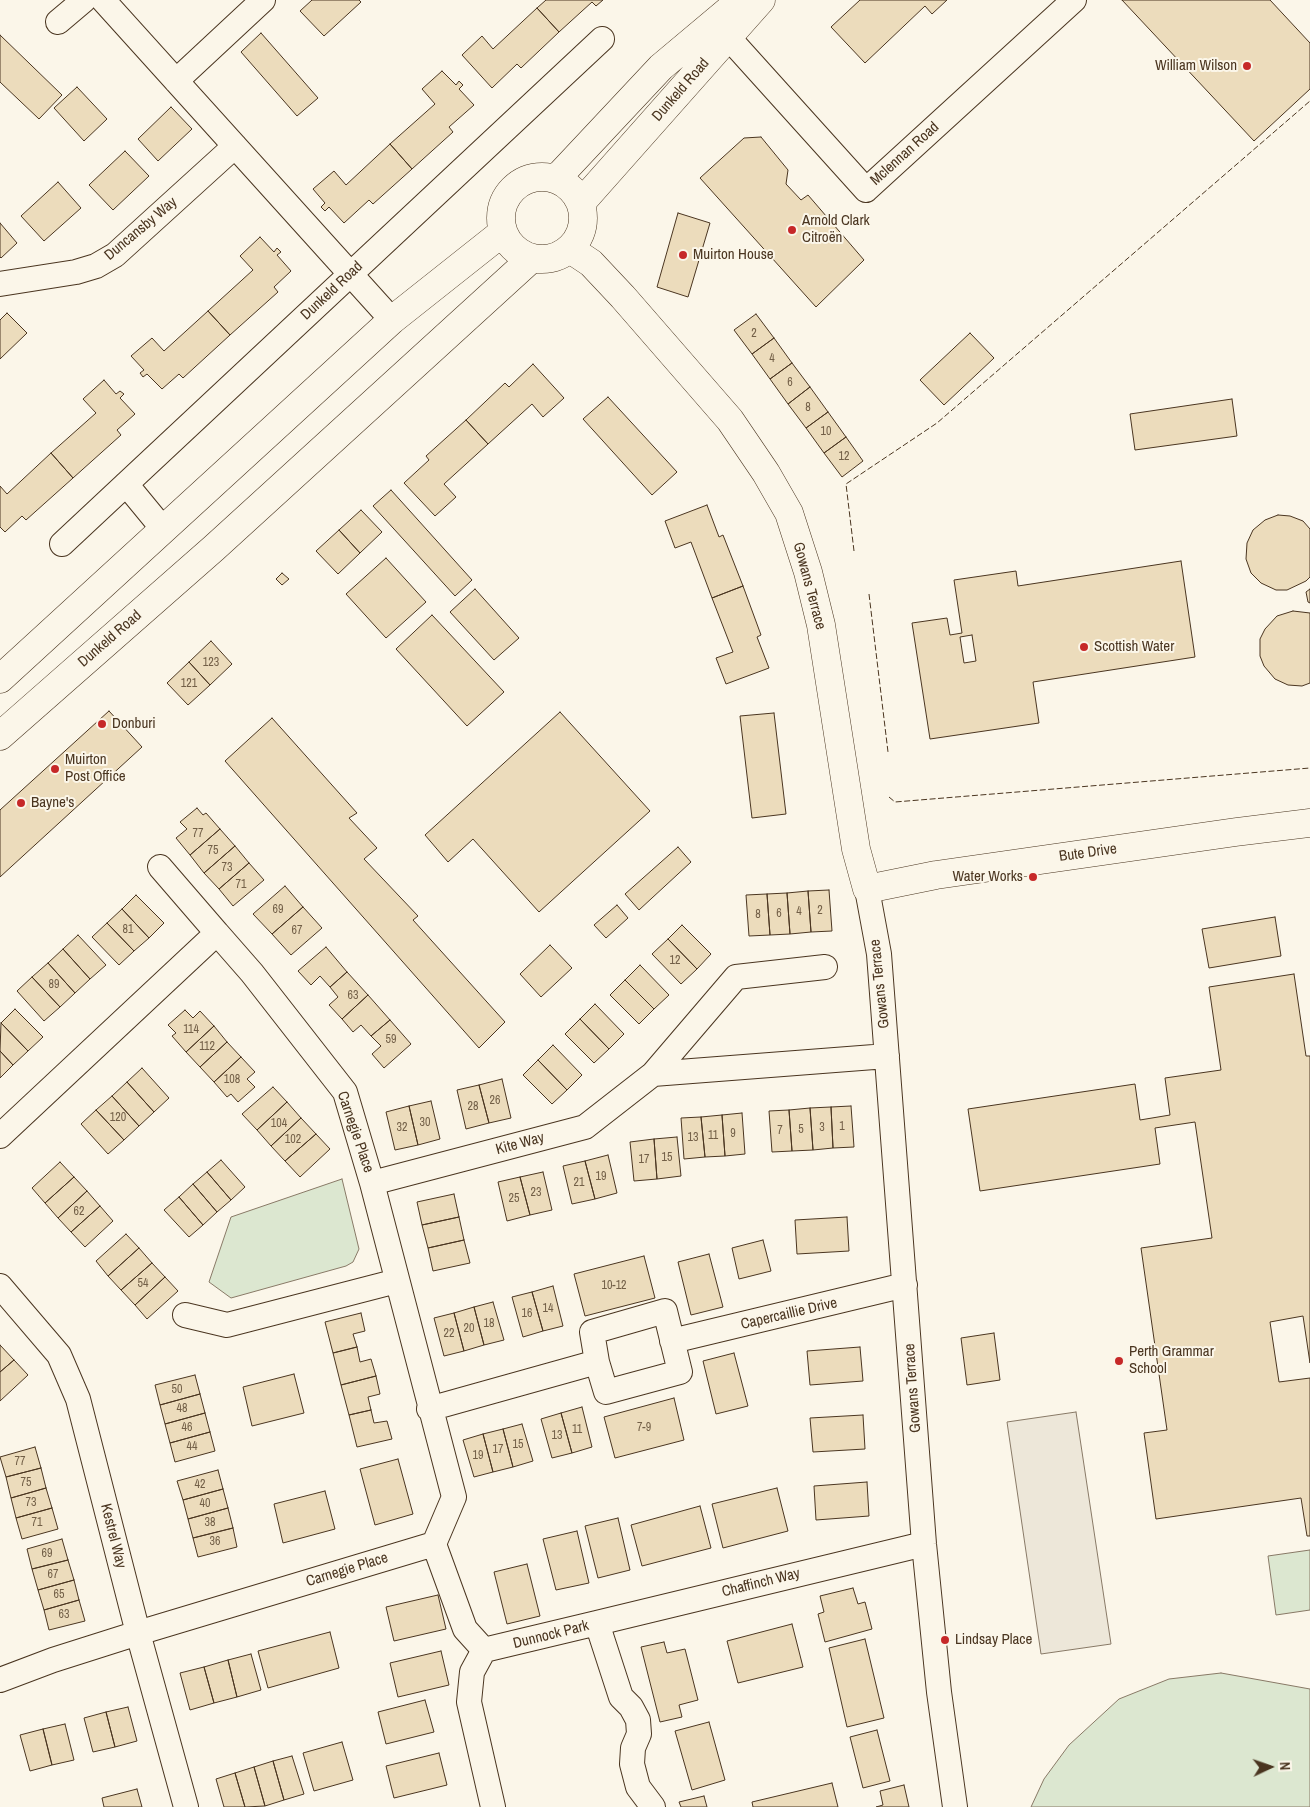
<!DOCTYPE html>
<html>
<head>
<meta charset="utf-8">
<style>
  body { margin:0 }
  #map { position:relative; width:1310px; height:1807px; overflow:hidden; background:#fbf6e9; font-family:"Archivo Narrow",sans-serif }
  canvas { display:block }
  .north { position:absolute; left:1245px; top:1742px; width:50px; height:50px; -webkit-text-stroke:4px #fbf6e9; paint-order:stroke; rotate:87deg; font-size:14px; font-weight:700; line-height:20px; text-align:center; color:#4a3520 }
  .north::after { content:''; display:block; margin:auto; width:18px; height:22px; background:#4a3520; clip-path:polygon(50% 0,100% 100%,50% 72%,0 100%) }
</style>
</head>
<body>
<div id="map">
<canvas width="1310" height="1807"></canvas>
<div class="north">N</div>
</div>
<script>
const ctx = document.querySelector('canvas').getContext('2d');
ctx.lineJoin = 'round';
function paint(path, color) { ctx.fillStyle = color; ctx.fill(path, 'evenodd'); }
const poly = rows => new Path2D(rows.map(r => 'M' + r).join(''));
function trace(path, color, width, dash) { ctx.strokeStyle = color; ctx.lineWidth = width; ctx.lineCap = dash ? 'butt' : 'round'; ctx.setLineDash(dash || []); ctx.stroke(path); }
function write(font, color, halo, rows, align = 'center') {
  ctx.font = font + ' "Archivo Narrow",sans-serif'; ctx.lineWidth = 4; ctx.setLineDash([]); ctx.textBaseline = 'middle'; ctx.strokeStyle = halo; ctx.fillStyle = color; for (const [text, x, y, turn = 0] of rows) {
    ctx.save(); ctx.translate(x, y); ctx.rotate((+turn || 0) * Math.PI / 180); ctx.textAlign = isNaN(turn) ? turn : align; if (halo) ctx.strokeText(text, 0, 0); ctx.fillText(text, 0, 0); ctx.restore();
  }
}
const green = poly([
  [342,1179,359,1249,353,1262,346,1266,231,1298,209,1282,231,1217,342,1179],
  [1310,1550,1310,1610,1276,1615,1268,1556,1310,1550],
  [1221,1673,1310,1689,1310,1807,1031,1807,1044,1779,1069,1745,1119,1699,1169,1679,1221,1673]
]);
const parking = poly([
  [1076,1412,1111,1644,1041,1654,1007,1422,1076,1412]
]);
const building = poly([
  [312,0,359,0,361,2,324,36,300,11,312,0],
  [546,0,603,0,596,6,592,2,559,32,537,8,546,0],
  [860,0,947,0,932,14,925,6,865,63,831,27,860,0],
  [1122,0,1270,0,1310,43,1310,89,1254,141,1122,0],
  [537,8,559,32,521,68,517,64,492,88,462,55,482,36,493,49,537,8],
  [261,33,318,98,297,116,241,52,261,33],
  [0,35,62,95,39,119,0,82,0,35],
  [442,71,456,85,459,81,463,85,459,89,474,105,449,127,453,132,412,169,390,144,435,104,422,89,442,71],
  [77,87,107,119,84,141,54,108,77,87],
  [171,107,192,129,158,161,138,139,171,107],
  [761,137,788,170,786,184,801,200,808,195,864,260,816,307,700,178,744,138,761,137],
  [390,144,412,169,373,204,369,200,344,223,329,207,325,211,321,207,325,203,313,189,334,171,346,185,390,144],
  [125,151,149,176,113,210,89,185,125,151],
  [58,182,81,208,44,241,21,216,58,182],
  [678,213,710,223,688,297,657,287,678,213],
  [0,223,17,243,1,258,0,257,0,223],
  [260,237,274,252,277,248,281,252,277,255,291,271,274,287,278,292,230,335,208,311,253,270,240,256,260,237],
  [208,311,230,335,183,378,179,374,162,389,147,374,143,377,140,373,144,370,131,356,152,338,164,351,208,311],
  [7,313,27,333,0,359,0,320,7,313],
  [756,314,774,338,752,354,734,330,756,314],
  [970,333,994,358,944,405,920,380,970,333],
  [774,338,792,363,770,379,752,354,774,338],
  [792,363,810,387,788,404,770,379,792,363],
  [533,364,564,398,543,417,532,404,488,444,466,420,505,383,509,387,533,364],
  [104,380,116,394,120,391,124,394,120,398,135,414,117,430,121,435,73,478,51,453,96,413,83,399,104,380],
  [810,387,828,412,806,428,788,404,810,387],
  [608,397,677,472,652,495,583,419,608,397],
  [1232,399,1237,436,1135,450,1130,414,1232,399],
  [828,412,846,437,824,453,806,428,828,412],
  [466,420,488,444,444,484,456,497,435,516,404,483,429,460,426,456,466,420],
  [846,437,863,461,842,477,824,453,846,437],
  [51,453,73,478,26,520,22,516,5,532,0,527,0,486,7,494,51,453],
  [391,490,472,580,455,596,373,506,391,490],
  [707,505,719,537,723,535,743,586,712,598,691,542,675,548,665,521,707,505],
  [361,510,382,532,360,553,339,530,361,510],
  [1278,515,1290,516,1303,521,1310,529,1310,577,1306,581,1287,590,1276,590,1261,583,1251,573,1246,559,1247,543,1253,530,1265,520,1278,515],
  [339,530,360,553,338,574,316,551,339,530],
  [386,558,426,602,386,638,346,594,386,558],
  [1181,561,1195,657,1033,682,1039,723,930,739,912,623,947,618,950,635,962,633,954,580,1016,571,1018,586,1181,561],
  [972,635,976,661,964,663,960,637,972,635],
  [282,573,289,579,282,585,276,579,282,573],
  [743,586,761,635,757,637,769,668,726,684,716,658,733,652,712,598,743,586],
  [475,589,519,638,494,660,450,612,475,589],
  [1310,589,1310,603,1308,602,1306,592,1310,589],
  [1293,611,1310,613,1310,683,1302,686,1288,685,1275,679,1264,666,1260,656,1260,639,1265,629,1277,616,1293,611],
  [432,615,504,692,467,726,396,649,432,615],
  [211,641,232,664,210,685,189,662,211,641],
  [189,662,210,685,188,705,167,683,189,662],
  [109,711,142,747,0,877,0,810,109,711],
  [560,712,650,811,539,912,473,839,448,862,425,835,560,712],
  [774,713,786,814,752,818,740,716,774,713],
  [272,718,357,813,349,818,377,848,364,859,418,916,413,920,505,1022,479,1048,225,761,272,718],
  [197,808,203,815,206,813,220,829,190,855,176,838,187,829,180,822,197,808],
  [220,829,235,846,204,873,190,855,220,829],
  [235,846,249,863,219,889,204,873,235,846],
  [678,847,691,862,639,910,625,894,678,847],
  [249,863,264,880,233,906,219,889,249,863],
  [285,886,303,907,272,934,253,914,285,886],
  [829,890,832,931,811,932,808,891,829,890],
  [808,891,811,932,790,934,787,893,808,891],
  [787,893,790,934,770,935,767,894,787,893],
  [767,894,770,935,749,936,746,895,767,894],
  [136,895,164,923,149,938,122,909,136,895],
  [617,905,628,918,606,938,594,925,617,905],
  [303,907,322,928,291,955,272,934,303,907],
  [122,909,149,938,134,951,107,923,122,909],
  [1275,917,1281,956,1209,968,1202,929,1275,917],
  [107,923,134,951,119,965,92,937,107,923],
  [682,925,711,954,697,969,668,939,682,925],
  [78,935,106,965,90,979,63,949,78,935],
  [668,939,697,969,681,984,652,954,668,939],
  [550,945,572,968,541,997,520,974,550,945],
  [326,947,347,972,330,987,320,976,311,985,298,971,326,947],
  [63,949,90,979,75,993,48,963,63,949],
  [48,963,75,993,60,1007,32,977,48,963],
  [640,965,669,995,654,1009,625,980,640,965],
  [347,972,368,995,342,1019,329,1005,338,997,330,987,347,972],
  [1294,974,1306,1056,1310,1056,1310,1363,1303,1316,1270,1322,1279,1382,1310,1378,1310,1536,1307,1536,1301,1498,1156,1519,1144,1433,1167,1430,1141,1248,1212,1238,1195,1122,1155,1128,1160,1164,980,1191,968,1109,1135,1084,1140,1120,1170,1115,1165,1078,1221,1070,1209,987,1294,974],
  [32,977,60,1007,44,1021,17,991,32,977],
  [625,980,654,1009,639,1024,610,995,625,980],
  [368,995,390,1020,371,1036,361,1025,353,1032,342,1019,368,995],
  [595,1004,624,1034,609,1049,580,1019,595,1004],
  [15,1009,43,1037,28,1051,1,1023,15,1009],
  [185,1010,193,1018,200,1011,214,1026,186,1052,172,1036,176,1033,168,1025,185,1010],
  [580,1019,609,1049,594,1063,565,1034,580,1019],
  [390,1020,411,1044,384,1068,372,1054,381,1046,371,1036,390,1020],
  [1,1023,28,1051,13,1065,0,1051,1,1023],
  [214,1026,227,1042,200,1067,186,1052,214,1026],
  [227,1042,241,1057,214,1082,200,1067,227,1042],
  [553,1045,582,1075,567,1090,538,1060,553,1045],
  [0,1051,13,1065,0,1078,0,1051],
  [241,1057,255,1072,247,1079,255,1087,238,1102,231,1094,227,1097,214,1082,241,1057],
  [538,1060,567,1090,552,1104,523,1075,538,1060],
  [142,1068,169,1098,154,1112,127,1082,142,1068],
  [502,1079,511,1118,489,1123,479,1085,502,1079],
  [127,1082,154,1112,139,1126,112,1096,127,1082],
  [479,1085,489,1123,466,1129,457,1090,479,1085],
  [273,1087,287,1102,257,1130,242,1114,273,1087],
  [112,1096,139,1126,124,1140,96,1110,112,1096],
  [431,1101,440,1139,418,1145,409,1106,431,1101],
  [287,1102,301,1118,271,1146,257,1130,287,1102],
  [409,1106,418,1145,395,1150,386,1112,409,1106],
  [851,1106,854,1147,833,1148,831,1107,851,1106],
  [831,1107,833,1148,813,1150,810,1108,831,1107],
  [810,1108,813,1150,792,1151,789,1110,810,1108],
  [96,1110,124,1140,108,1154,81,1124,96,1110],
  [789,1110,792,1151,772,1152,769,1111,789,1110],
  [742,1113,745,1154,725,1156,722,1115,742,1113],
  [722,1115,725,1156,705,1157,701,1117,722,1115],
  [701,1117,705,1157,684,1159,681,1118,701,1117],
  [301,1118,316,1134,285,1161,271,1146,301,1118],
  [316,1134,330,1149,300,1177,285,1161,316,1134],
  [677,1137,681,1176,657,1179,654,1139,677,1137],
  [654,1139,657,1179,634,1181,630,1142,654,1139],
  [608,1155,617,1193,595,1199,585,1161,608,1155],
  [221,1160,245,1187,231,1200,207,1172,221,1160],
  [585,1161,595,1199,572,1204,563,1166,585,1161],
  [60,1162,74,1177,45,1203,32,1188,60,1162],
  [207,1172,231,1200,217,1212,193,1184,207,1172],
  [543,1172,552,1210,530,1215,520,1177,543,1172],
  [74,1177,87,1191,58,1218,45,1203,74,1177],
  [520,1177,530,1215,507,1221,498,1182,520,1177],
  [193,1184,217,1212,203,1225,179,1197,193,1184],
  [87,1191,100,1206,71,1232,58,1218,87,1191],
  [454,1194,459,1217,422,1225,417,1202,454,1194],
  [179,1197,203,1225,189,1237,164,1210,179,1197],
  [100,1206,113,1221,85,1247,71,1232,100,1206],
  [459,1217,464,1240,428,1248,422,1225,459,1217],
  [847,1217,849,1251,797,1254,795,1220,847,1217],
  [126,1234,139,1248,108,1276,96,1261,126,1234],
  [464,1240,470,1263,433,1271,428,1248,464,1240],
  [763,1240,771,1271,739,1279,732,1248,763,1240],
  [139,1248,152,1263,121,1290,108,1276,139,1248],
  [709,1254,723,1307,691,1315,678,1262,709,1254],
  [644,1256,655,1298,585,1316,574,1274,644,1256],
  [152,1263,165,1277,135,1305,121,1290,152,1263],
  [165,1277,178,1291,147,1319,135,1305,165,1277],
  [553,1286,563,1326,543,1331,532,1292,553,1286],
  [532,1292,543,1331,523,1337,512,1297,532,1292],
  [493,1302,504,1340,484,1345,474,1307,493,1302],
  [474,1307,484,1345,464,1351,454,1313,474,1307],
  [361,1313,365,1331,353,1334,357,1347,333,1353,325,1322,361,1313],
  [454,1313,464,1351,444,1356,434,1318,454,1313],
  [994,1333,1000,1380,967,1385,961,1338,994,1333],
  [0,1345,14,1360,0,1372,0,1345],
  [357,1347,360,1362,371,1359,376,1376,341,1385,333,1353,357,1347],
  [860,1347,863,1381,810,1385,807,1351,860,1347],
  [734,1353,748,1406,716,1414,703,1361,734,1353],
  [14,1360,28,1375,0,1401,0,1372,14,1360],
  [294,1374,304,1413,252,1426,243,1387,294,1374],
  [195,1375,200,1394,160,1405,155,1385,195,1375],
  [376,1376,380,1394,368,1397,371,1410,349,1415,341,1385,376,1376],
  [200,1394,205,1413,165,1424,160,1405,200,1394],
  [674,1398,684,1440,615,1458,604,1417,674,1398],
  [582,1407,592,1447,572,1453,561,1413,582,1407],
  [371,1410,374,1423,387,1421,392,1439,357,1447,349,1415,371,1410],
  [205,1413,210,1432,170,1443,165,1424,205,1413],
  [561,1413,572,1453,552,1458,541,1419,561,1413],
  [863,1415,865,1449,813,1452,810,1418,863,1415],
  [522,1424,533,1461,513,1467,503,1429,522,1424],
  [503,1429,513,1467,493,1472,483,1434,503,1429],
  [210,1432,215,1451,175,1462,170,1443,210,1432],
  [483,1434,493,1472,474,1477,463,1440,483,1434],
  [35,1447,41,1468,6,1477,0,1457,35,1447],
  [398,1459,413,1514,375,1525,360,1469,398,1459],
  [41,1468,46,1488,11,1498,6,1477,41,1468],
  [218,1470,223,1489,183,1500,177,1481,218,1470],
  [867,1482,869,1516,816,1520,814,1486,867,1482],
  [46,1488,52,1508,16,1518,11,1498,46,1488],
  [777,1488,788,1531,723,1548,712,1504,777,1488],
  [223,1489,228,1508,188,1519,183,1500,223,1489],
  [325,1491,335,1529,283,1543,274,1504,325,1491],
  [700,1506,711,1548,642,1566,631,1525,700,1506],
  [52,1508,58,1529,22,1539,16,1518,52,1508],
  [228,1508,233,1528,193,1538,188,1519,228,1508],
  [618,1518,630,1570,598,1578,585,1526,618,1518],
  [233,1528,237,1547,198,1557,193,1538,233,1528],
  [577,1531,589,1583,556,1590,543,1539,577,1531],
  [62,1539,68,1560,32,1569,27,1549,62,1539],
  [68,1560,74,1580,38,1590,32,1569,68,1560],
  [527,1564,540,1616,507,1624,494,1572,527,1564],
  [74,1580,79,1600,44,1610,38,1590,74,1580],
  [853,1588,858,1604,865,1602,872,1629,825,1642,818,1614,824,1612,820,1596,853,1588],
  [438,1595,446,1629,394,1641,386,1607,438,1595],
  [79,1600,85,1621,49,1630,44,1610,79,1600],
  [792,1624,803,1667,738,1683,727,1641,792,1624],
  [330,1632,339,1668,268,1688,258,1651,330,1632],
  [865,1639,884,1718,847,1727,829,1648,865,1639],
  [664,1642,667,1653,685,1649,698,1700,679,1705,682,1717,660,1722,641,1647,664,1642],
  [441,1651,449,1685,398,1697,390,1663,441,1651],
  [251,1654,261,1690,237,1697,228,1660,251,1654],
  [228,1660,237,1697,214,1703,204,1667,228,1660],
  [204,1667,214,1703,190,1710,180,1673,204,1667],
  [425,1700,434,1732,386,1744,378,1712,425,1700],
  [128,1707,137,1741,115,1747,106,1712,128,1707],
  [106,1712,115,1747,93,1752,84,1718,106,1712],
  [709,1722,725,1780,692,1790,675,1731,709,1722],
  [65,1724,74,1760,52,1765,43,1729,65,1724],
  [43,1729,52,1765,30,1771,20,1735,43,1729],
  [877,1730,890,1781,863,1788,850,1737,877,1730],
  [342,1742,353,1780,314,1791,303,1753,342,1742],
  [439,1753,447,1785,394,1798,386,1766,439,1753],
  [292,1756,304,1794,284,1800,273,1761,292,1756],
  [273,1761,284,1800,265,1806,254,1767,273,1761],
  [254,1767,265,1806,245,1807,235,1773,254,1767],
  [235,1773,245,1807,224,1807,216,1779,235,1773],
  [832,1783,838,1807,753,1807,752,1802,832,1783],
  [904,1785,909,1807,876,1807,883,1805,880,1791,904,1785],
  [137,1789,142,1807,104,1807,102,1798,137,1789],
  [704,1796,707,1807,681,1807,679,1802,704,1796]
]);
const minor = poly([
  [103,0,392,320],
  [58,22,84,0],
  [728,37,866,190,1074,0],
  [176,81,263,0],
  [0,284,76,272,96,266,115,255,235,146],
  [126,484,163,529],
  [62,544,602,39],
  [160,867,217,933],
  [867,889,879,954,924,1544,939,1692,955,1807],
  [653,1074,736,977,825,967],
  [0,1136,217,933,252,973,345,1092,372,1183,454,1497,434,1544,138,1633,53,1660,0,1680],
  [372,1183,585,1127,653,1074,887,1056],
  [0,1286,59,1355,78,1399,138,1633,186,1807],
  [185,1315,227,1325,397,1281],
  [672,1341,905,1285],
  [429,1409,597,1362,592,1332,665,1311,680,1372,606,1392,597,1362],
  [434,1544,465,1629,484,1650],
  [597,1623,924,1544],
  [493,1807,469,1702,472,1672,484,1650,597,1623,621,1697,631,1707,638,1720,639,1734,633,1748,632,1764,638,1787,653,1807]
]);
const tertiary = poly([
  [570,249,591,263,623,297,730,420,766,473,789,513,808,572,821,625,856,849,867,889,936,875,1236,832,1310,823]
]);
const primary = poly([
  '501 218a41 41 0 1 1 82 0a41 41 0 1 1-82 0Z',
  [556,179,661,67,741,0],
  [581,203,761,0],
  [0,679,392,320,503,232],
  [0,736,214,548,531,259]
]);
const fence = poly([
  [854,551,846,484,937,423,1310,101],
  [869,594,888,752],
  [889,797,895,802,1310,768]
]);
const markers = [
  [1247,66,5,"#c62828"],
  [792,230,5,"#c62828"],
  [683,255,5,"#c62828"],
  [1084,647,5,"#c62828"],
  [102,724,5,"#c62828"],
  [55,769,5,"#c62828"],
  [21,803,5,"#c62828"],
  [1033,877,5,"#c62828"],
  [1119,1361,5,"#c62828"],
  [945,1640,5,"#c62828"]
];
const numberNames = [
  ["2",754,334],
  ["4",772,359],
  ["6",790,383],
  ["8",808,408],
  ["10",826,432],
  ["12",844,457],
  ["123",211,663],
  ["121",189,684],
  ["77",198,834],
  ["75",213,851],
  ["73",227,868],
  ["71",241,885],
  ["69",278,910],
  ["2",820,911],
  ["4",799,912],
  ["6",779,914],
  ["8",758,915],
  ["81",128,930],
  ["67",297,931],
  ["12",675,961],
  ["89",54,985],
  ["63",353,996],
  ["114",191,1030],
  ["59",391,1040],
  ["112",207,1047],
  ["108",232,1080],
  ["26",495,1101],
  ["28",473,1107],
  ["120",118,1118],
  ["30",425,1123],
  ["104",279,1124],
  ["1",842,1127],
  ["32",402,1128],
  ["3",822,1128],
  ["5",801,1130],
  ["7",780,1131],
  ["9",733,1134],
  ["11",713,1136],
  ["13",693,1138],
  ["102",293,1140],
  ["15",667,1158],
  ["17",644,1160],
  ["19",601,1177],
  ["21",579,1183],
  ["23",536,1193],
  ["25",514,1199],
  ["62",79,1212],
  ["54",143,1284],
  ["10-12",614,1286],
  ["14",548,1309],
  ["16",527,1314],
  ["18",489,1324],
  ["20",469,1329],
  ["22",449,1334],
  ["50",177,1390],
  ["48",182,1409],
  ["46",187,1428],
  ["7-9",644,1428],
  ["11",577,1430],
  ["13",557,1436],
  ["15",518,1445],
  ["44",192,1447],
  ["17",498,1450],
  ["19",478,1456],
  ["77",20,1462],
  ["75",26,1483],
  ["42",200,1485],
  ["73",31,1503],
  ["40",205,1504],
  ["71",37,1523],
  ["38",210,1523],
  ["36",215,1542],
  ["69",47,1554],
  ["67",53,1575],
  ["65",59,1595],
  ["63",64,1615]
];
const poiNames = [
  ["William Wilson",1237,66,"right"],
  ["Arnold Clark",802,221],
  ["Citroën",802,238],
  ["Muirton House",693,255],
  ["Scottish Water",1094,647],
  ["Donburi",112,724],
  ["Muirton",65,760],
  ["Post Office",65,777],
  ["Bayne's",31,803],
  ["Water Works",1023,877,"right"],
  ["Perth Grammar",1129,1352],
  ["School",1129,1369],
  ["Lindsay Place",955,1640]
];
const streetNames = [
  ["Dunkeld Road",681,90,-49],
  ["Mclennan Road",905,154,-42],
  ["Duncansby Way",141,229,-40],
  ["Dunkeld Road",332,291,-43],
  ["Gowans Terrace",809,586,75],
  ["Dunkeld Road",110,639,-41],
  ["Bute Drive",1088,853,-8],
  ["Gowans Terrace",880,984,-96],
  ["Carnegie Place",355,1132,71],
  ["Kite Way",520,1144,-15],
  ["Capercaillie Drive",789,1314,-13],
  ["Gowans Terrace",913,1388,-94],
  ["Kestrel Way",113,1536,76],
  ["Carnegie Place",347,1570,-17],
  ["Chaffinch Way",761,1583,-14],
  ["Dunnock Park",551,1635,-14]
];
paint(green, '#dce7d0');
trace(green, '#887966', 1);
paint(parking, '#ede7d9');
trace(parking, '#887966', 1);
paint(building, '#ecdcbc');
trace(building, '#4a3520', 1);
trace(minor, '#4a3520', 26);
trace(tertiary, '#4a3520', 29);
trace(primary, '#4a3520', 29);
trace(minor, '#fbf6e9', 24);
trace(tertiary, '#fbf6e9', 28);
trace(primary, '#fbf6e9', 28);
trace(fence, '#4a3520', 1, [6, 2.5]);
for (const [x, y, r, color] of markers) { const dot = new Path2D(); dot.arc(x, y, r, 0, 2 * Math.PI); ctx.fillStyle = color; ctx.fill(dot); trace(dot, '#fbf6e9', 2); }
write('12px', '#725f47', null, numberNames);
write('15px', '#4a3520', '#fbf6e9', poiNames, 'left');
write('15px', '#4a3520', '#fbf6e9', streetNames);
</script>
</body>
</html>
